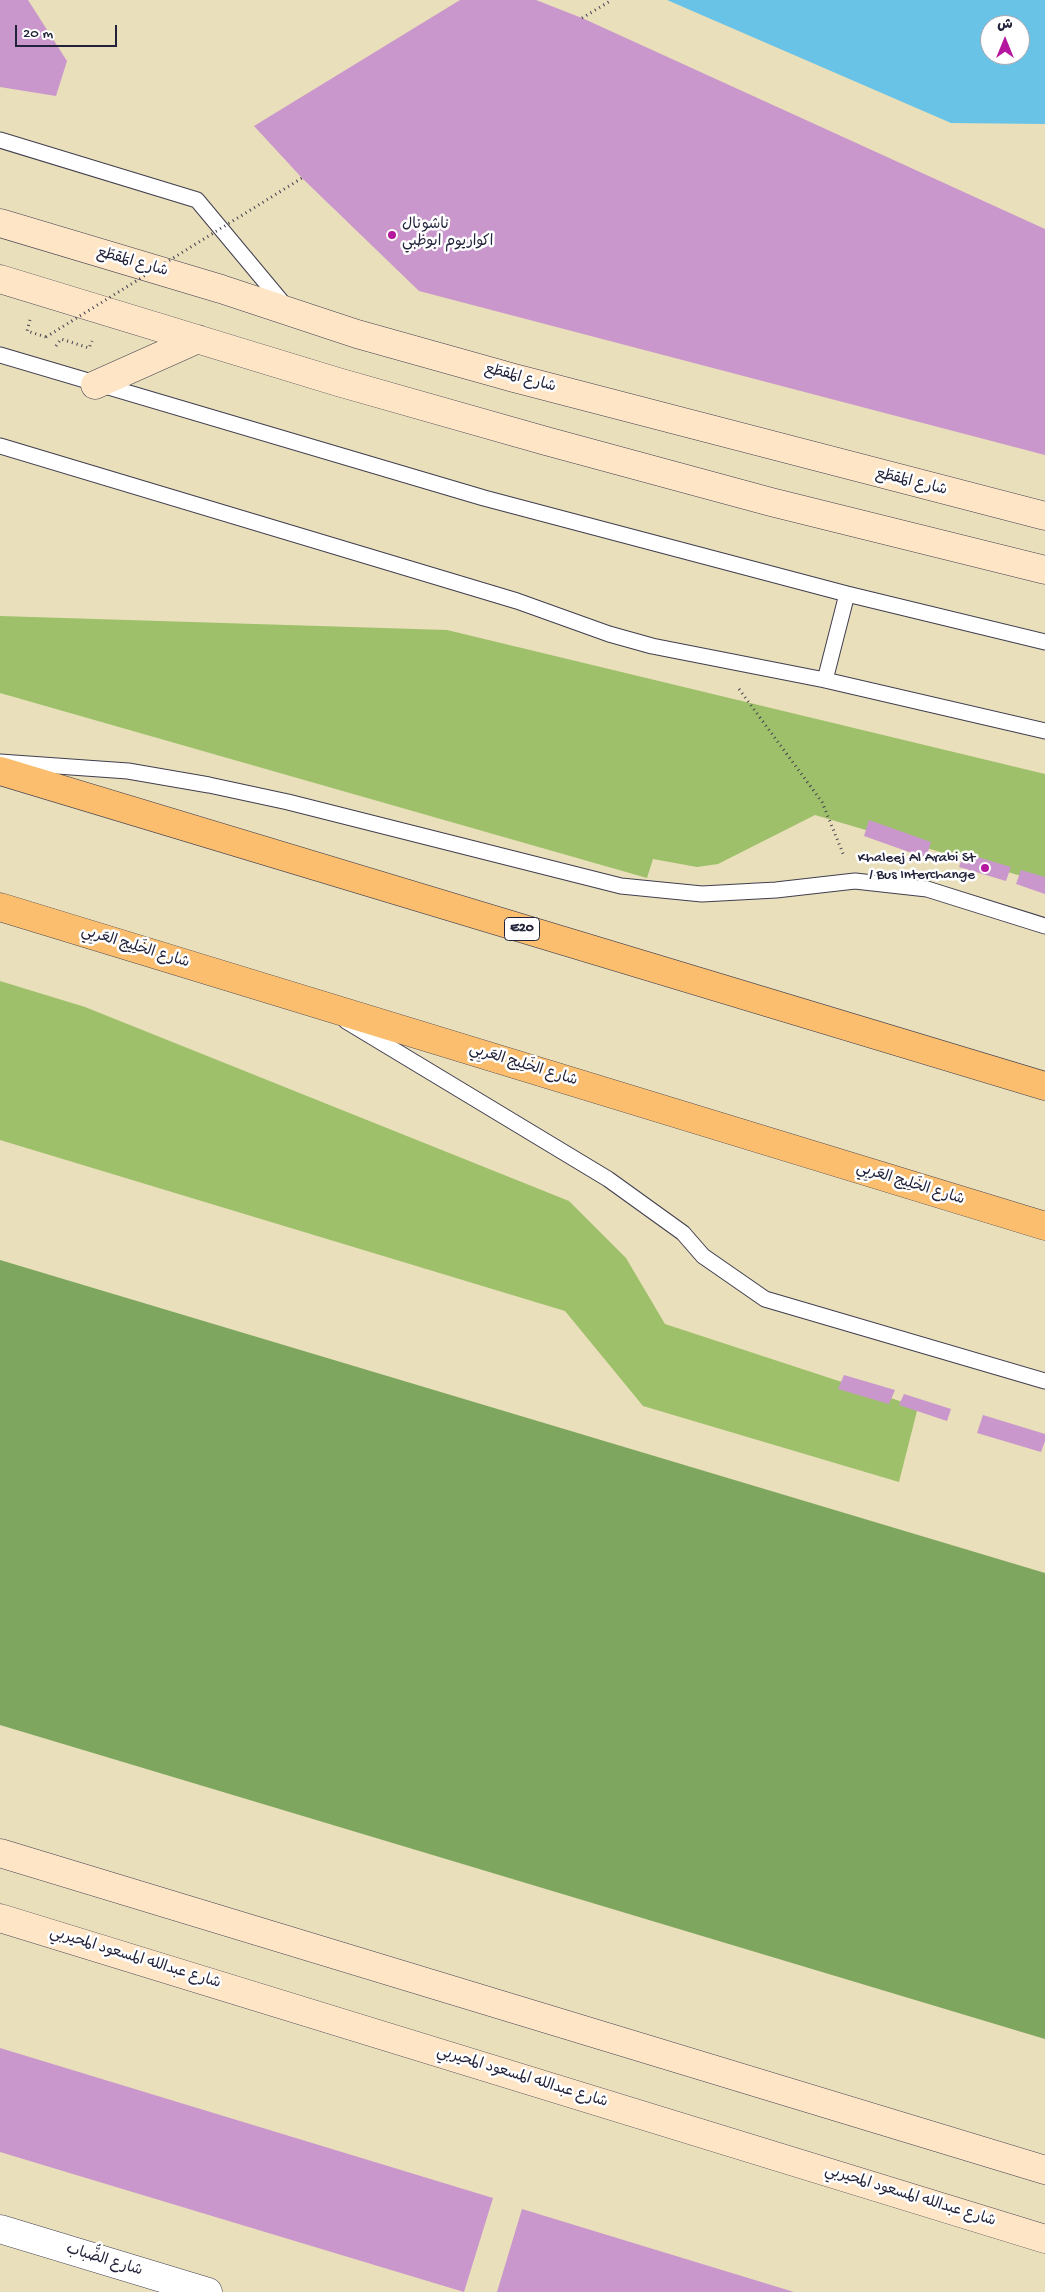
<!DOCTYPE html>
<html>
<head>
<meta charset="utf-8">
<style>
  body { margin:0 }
  #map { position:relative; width:1045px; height:2292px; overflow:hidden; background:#e9dfbb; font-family:"Gochi Hand","Playpen Sans Arabic",sans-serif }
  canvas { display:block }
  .north { position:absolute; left:980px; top:15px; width:50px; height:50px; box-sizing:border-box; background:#fff; border:1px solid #a7a7b1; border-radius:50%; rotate:0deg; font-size:14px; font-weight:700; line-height:20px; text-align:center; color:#22223b }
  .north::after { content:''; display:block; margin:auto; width:18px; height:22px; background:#b5179e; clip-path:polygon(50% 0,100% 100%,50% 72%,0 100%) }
  .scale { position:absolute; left:15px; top:25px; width:102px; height:22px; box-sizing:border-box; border:2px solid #22223b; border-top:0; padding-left:6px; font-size:15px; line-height:18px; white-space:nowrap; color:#22223b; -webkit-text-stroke:4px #fff; paint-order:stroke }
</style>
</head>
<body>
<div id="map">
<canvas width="1045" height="2292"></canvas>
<div class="north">ش</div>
<div class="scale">20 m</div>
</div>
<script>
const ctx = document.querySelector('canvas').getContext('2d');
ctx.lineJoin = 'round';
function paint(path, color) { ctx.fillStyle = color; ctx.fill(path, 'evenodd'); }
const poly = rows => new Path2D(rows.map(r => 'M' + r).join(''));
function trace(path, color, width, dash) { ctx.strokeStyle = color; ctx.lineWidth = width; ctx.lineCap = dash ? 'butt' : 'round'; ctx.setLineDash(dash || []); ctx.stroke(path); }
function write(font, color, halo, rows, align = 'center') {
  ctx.font = font + ' "Gochi Hand","Playpen Sans Arabic",sans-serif'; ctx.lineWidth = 5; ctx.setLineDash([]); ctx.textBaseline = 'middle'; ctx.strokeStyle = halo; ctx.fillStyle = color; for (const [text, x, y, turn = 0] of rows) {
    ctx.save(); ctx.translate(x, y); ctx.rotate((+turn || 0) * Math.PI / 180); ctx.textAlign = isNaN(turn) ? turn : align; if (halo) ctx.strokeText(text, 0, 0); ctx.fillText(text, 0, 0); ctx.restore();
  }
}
const green = poly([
  [0,616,447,630,1045,774,1045,883,815,815,718,864,697,867,653,859,647,878,0,693],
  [0,981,85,1007,569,1201,626,1258,665,1324,918,1407,899,1482,643,1406,565,1311,0,1140]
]);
const forest = poly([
  [0,1260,1045,1573,1045,2039,0,1725]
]);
const water = poly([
  [667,0,1045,0,1045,124,951,123],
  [990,25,1020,25,1020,55,990,55]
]);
const building = poly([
  [0,0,28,0,67,61,56,96,0,87],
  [460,0,536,0,582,18,1045,229,1045,455,419,291,302,178,254,126],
  [869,820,931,842,926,858,864,836],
  [964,853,1011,867,1006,881,959,867],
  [1021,870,1045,877,1045,894,1016,884],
  [844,1375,895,1390,889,1404,838,1389],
  [904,1394,951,1409,947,1421,899,1405],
  [983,1415,1045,1434,1045,1441,1041,1452,977,1433],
  [0,2048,493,2198,464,2292,0,2152],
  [522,2209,794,2292,497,2292]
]);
const path = poly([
  [582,18,612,0],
  [30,320,27,331,46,337],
  [56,346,61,339,89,348,92,341],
  [739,689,822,802,844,856]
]);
const lane = poly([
  [0,140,197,200,287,308],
  [0,355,484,498,847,594,1045,642],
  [0,446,517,601,609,634,652,646,825,680,1045,731],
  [825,680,847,594],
  [0,762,128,771,209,785,288,802,621,886,702,894,776,890,855,881,927,889,1045,926],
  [346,1021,608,1179,683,1233,703,1256,765,1299,1045,1381]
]);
const street = poly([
  [0,2229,208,2292]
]);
const secondary = poly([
  [0,223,221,289,357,334,514,378,1045,516],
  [0,279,338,382,546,441,771,502,1045,570],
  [95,385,198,339],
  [0,1853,1045,2170],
  [0,1918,1045,2239]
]);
const highway = poly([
  [0,771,1045,1086],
  [0,907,1045,1226]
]);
const pathBridge = poly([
  [46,337,302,178]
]);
const markers = [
  [392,235,5,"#b5179e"],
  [985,868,5,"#b5179e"]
];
const shields = [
  [522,929,35]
];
const shieldNames = [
  ["E20",522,929]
];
const poiNames = [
  ["ناشونال",402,226],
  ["اكواريوم ابوظبي",402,243],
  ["Khaleej Al Arabi St",975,859,"right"],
  ["/ Bus Interchange",975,876,"right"]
];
const streetNames = [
  ["شارع المَقطَع",132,263,16],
  ["شارع المَقطَع",520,379,15],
  ["شارع المَقطَع",911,483,14],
  ["شارع الخَلِيج العَربِي",135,948,17],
  ["شارع الخَلِيج العَربِي",523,1066,17],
  ["شارع الخَلِيج العَربِي",910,1185,17],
  ["شارع عبدالله المسعود المحيربي",135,1959,17],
  ["شارع عبدالله المسعود المحيربي",522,2078,17],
  ["شارع عبدالله المسعود المحيربي",910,2197,17],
  ["شارع الضُّباب",104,2261,17]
];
paint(green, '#9ec06a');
paint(forest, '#7ea65e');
paint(water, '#69c3e6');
paint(building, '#c997cc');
trace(lane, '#403e4e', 17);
trace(street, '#403e4e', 29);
trace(secondary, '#403e4e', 29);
trace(highway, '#403e4e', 29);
trace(path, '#403e4e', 3, [1, 4]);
trace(lane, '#fff', 15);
trace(street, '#fff', 28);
trace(secondary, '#fde5c5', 28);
trace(highway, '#fabe6e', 28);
trace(pathBridge, '#403e4e', 3, [1, 4]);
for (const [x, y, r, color] of markers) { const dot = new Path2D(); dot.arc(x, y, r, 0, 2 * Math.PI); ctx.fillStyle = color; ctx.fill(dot); trace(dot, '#fff', 2); }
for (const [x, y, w] of shields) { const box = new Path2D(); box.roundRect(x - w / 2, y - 11.5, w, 23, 4); ctx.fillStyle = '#fff'; ctx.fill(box); trace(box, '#22223b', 1); }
write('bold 14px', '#22223b', null, shieldNames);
write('15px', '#22223b', '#fff', poiNames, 'left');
write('15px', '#22223b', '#fff', streetNames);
</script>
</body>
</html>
